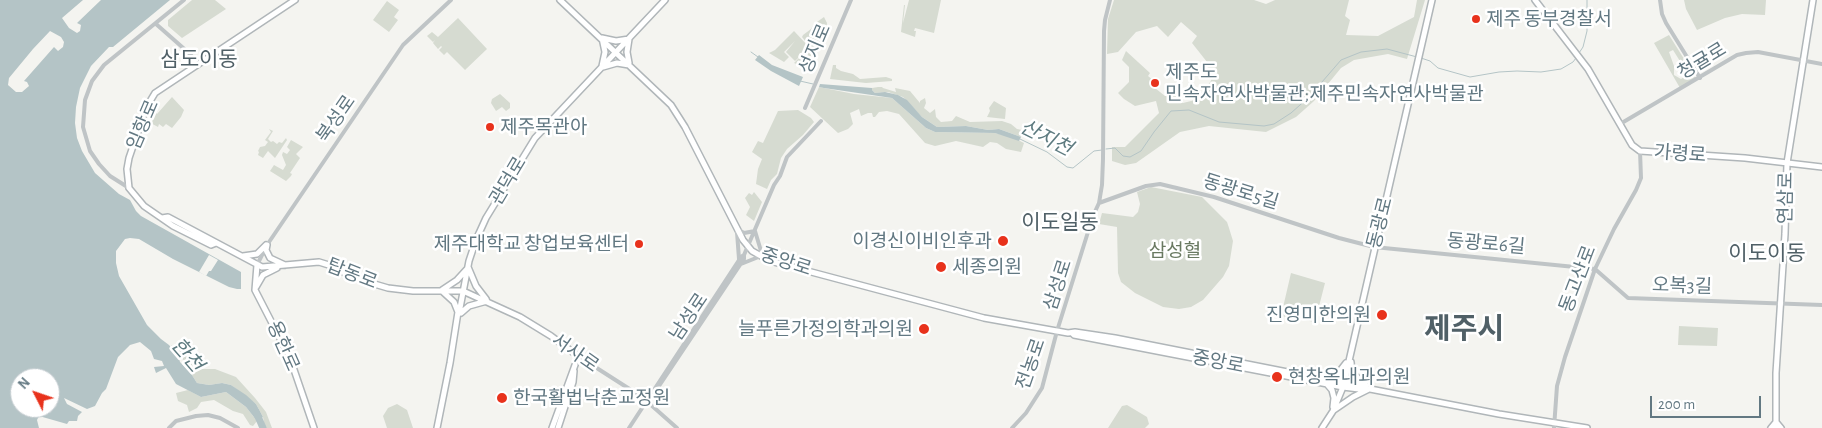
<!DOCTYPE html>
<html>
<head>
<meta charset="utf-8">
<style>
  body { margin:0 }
  #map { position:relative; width:1822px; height:428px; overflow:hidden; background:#f4f4f0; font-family:"Alegreya Sans",sans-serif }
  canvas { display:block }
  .north { position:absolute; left:10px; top:368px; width:50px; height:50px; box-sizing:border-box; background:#fff; border:1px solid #c0c9cd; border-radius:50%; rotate:311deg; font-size:14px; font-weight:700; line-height:20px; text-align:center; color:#627882 }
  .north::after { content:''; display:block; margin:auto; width:18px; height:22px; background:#e8321c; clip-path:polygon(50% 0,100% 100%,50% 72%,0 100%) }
  .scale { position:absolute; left:1650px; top:396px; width:111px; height:22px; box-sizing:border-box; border:2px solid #627882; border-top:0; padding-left:6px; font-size:15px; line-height:18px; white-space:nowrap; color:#627882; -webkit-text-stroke:4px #fff; paint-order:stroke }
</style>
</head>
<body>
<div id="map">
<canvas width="1822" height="428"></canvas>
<div class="north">N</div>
<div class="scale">200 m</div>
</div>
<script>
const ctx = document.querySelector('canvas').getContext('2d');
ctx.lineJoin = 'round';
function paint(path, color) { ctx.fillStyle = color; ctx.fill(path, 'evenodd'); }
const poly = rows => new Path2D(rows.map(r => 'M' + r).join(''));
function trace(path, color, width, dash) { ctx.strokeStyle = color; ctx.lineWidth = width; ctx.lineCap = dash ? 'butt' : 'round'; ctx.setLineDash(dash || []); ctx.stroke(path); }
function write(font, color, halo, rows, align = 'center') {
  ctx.font = font + ' "Alegreya Sans","Noto Sans KR",sans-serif'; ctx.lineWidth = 5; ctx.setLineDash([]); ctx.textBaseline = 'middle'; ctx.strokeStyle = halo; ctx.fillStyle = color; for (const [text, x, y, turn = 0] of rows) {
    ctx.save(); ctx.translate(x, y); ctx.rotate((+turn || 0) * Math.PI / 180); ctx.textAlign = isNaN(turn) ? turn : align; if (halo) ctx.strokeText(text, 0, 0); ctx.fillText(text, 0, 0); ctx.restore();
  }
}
const green = poly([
  [192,0,215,0,226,9,182,38,168,26,168,20],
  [909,0,941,0,934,33,915,28,914,31,916,31,915,37,901,32,904,5,905,5,903,23],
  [1114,0,1254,0,1266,4,1275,0,1349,0,1345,16,1350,20,1346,35,1378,36,1414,17,1417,0,1425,0,1407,59,1388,54,1354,60,1341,68,1314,101,1296,117,1266,132,1209,126,1180,132,1136,163,1125,165,1112,161,1112,147,1125,147,1159,113,1156,101,1135,106,1124,99,1118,93,1129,82,1129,67,1122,60,1126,51,1150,73,1148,76,1158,84,1155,88,1165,96,1171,90,1183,103,1195,100,1211,81,1207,62,1192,43,1197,36,1181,22,1168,37,1157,26,1136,32,1118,52,1107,54,1108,19],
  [1684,0,1766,0,1765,15,1742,14,1725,18,1697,30,1686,9],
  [387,1,399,10,394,17,398,20,389,32,373,20],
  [824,17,827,23,826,30,827,32,823,46,799,65,794,63,810,47,802,37,803,35,811,29,814,24],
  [458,18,487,49,465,70,447,52,444,55,439,50,442,47,441,46,438,49,433,43,435,40,433,42,427,36,432,32,438,37],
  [794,31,809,47,795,61,786,52,795,41,784,52,789,57,784,62,769,53,775,50],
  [1669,35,1696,78,1680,88,1654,43],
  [1673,50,1688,74,1681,79,1674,75,1674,66,1669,52],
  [833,65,836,65,836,68,841,71,853,74,860,79,886,77,892,79,892,81,866,83,830,79],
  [819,87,854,94,892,98,926,128,935,132,995,133,1012,137,1024,143,1021,152,1006,149,997,143,990,142,983,147,956,141,935,146,925,143,899,114,887,111,879,112,875,117,873,117,872,113,868,113,861,116,859,109,850,113,853,124,848,129,838,133,810,107],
  [878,87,882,87,883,88,896,92,895,88,910,91,920,103,920,101,925,98,926,103,924,108,930,113,935,109,936,117,941,122,952,121,956,116,970,122,1002,121,1011,124,1017,129,1022,130,1021,137,999,129,988,130,966,126,937,127,922,117,903,97,888,92,875,93,872,90,872,88],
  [500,94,510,103,510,108,506,111,502,107,496,111,491,103,492,99],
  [172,97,184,110,181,117,172,128,166,124,163,127,159,124,158,127,147,121,153,109,157,114],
  [994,101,1006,108,1005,119,987,117,990,111,989,108],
  [798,110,811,118,814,122,803,135,787,149,781,158,777,174,771,180,767,189,756,184,758,169,762,159,752,152,758,141,763,143,778,111],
  [269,129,273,131,268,139,271,142,273,141,277,144,279,142,282,143,286,138,287,140,275,158,268,151,263,158,258,155,259,152,258,151,260,147,265,146,268,142,265,140,271,132],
  [291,140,303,147,296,154,300,158,290,173,292,174,291,176,286,181,270,171,274,165,283,170,286,165,282,155,283,152,287,154,290,150,287,147],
  [1151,187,1202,197,1227,222,1229,228,1233,241,1229,266,1223,277,1203,300,1191,307,1179,309,1163,307,1135,293,1121,282,1118,273,1117,227,1099,224,1102,213,1133,217,1138,212,1140,204,1137,192],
  [754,192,762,202,754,221,746,215,750,207,745,198,749,193,752,195],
  [1291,273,1325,283,1315,322,1281,316],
  [1679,326,1718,328,1717,346,1678,345],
  [171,345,178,346,200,369,215,369,236,377,255,398,266,412,272,428,265,428,263,417,256,404,231,385,222,383,209,385,197,383,190,372,191,369],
  [188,390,201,397,226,392,246,407,257,421,253,426,250,425,243,414,233,411,214,400,201,402,197,408,189,412,187,405,178,401,176,393],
  [397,404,407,410,413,428,387,428,383,416,388,408],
  [1127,405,1147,417,1149,424,1145,428,1108,428,1122,406]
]);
const water = poly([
  [0,0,170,0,113,47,109,47,91,66,80,88,76,107,75,123,77,138,82,151,95,173,119,194,130,200,136,211,141,216,241,272,241,289,237,289,229,287,173,259,139,239,130,238,125,239,116,251,116,263,119,276,147,325,161,339,169,345,178,356,180,362,190,372,197,383,209,385,222,383,231,385,246,395,256,404,263,417,257,421,246,407,226,392,201,397,176,384,166,368,156,373,154,367,164,366,162,361,154,359,151,351,140,342,130,345,118,357,106,389,102,393,95,406,87,409,64,398,67,404,82,412,78,416,77,421,69,421,67,424,39,416,37,420,39,428,0,428],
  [20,378,50,378,50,408,20,408],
  [759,55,772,65,803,77,799,86,771,71,755,60],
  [820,84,872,88,872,90,875,93,885,92,898,95,907,100,922,117,937,127,966,126,988,130,999,129,1021,137,1019,141,995,133,935,132,926,128,892,98,824,88,819,87]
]);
const pier = poly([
  [83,0,101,0,77,23,81,25,80,31,77,33,69,28,62,18],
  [50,31,61,37,64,42,63,47,58,51,54,47,24,81,27,82,29,86,22,92,16,92,8,85,9,78,33,49],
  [209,255,218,260,211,271,209,271,206,276,199,272]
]);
const stream = poly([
  [751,52,758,57],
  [1579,53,1583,47,1587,31,1587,0],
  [1421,58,1430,61,1438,68,1470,77,1499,72,1517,71,1541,72,1561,69,1573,62,1576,58],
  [800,81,813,84],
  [1020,139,1047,152,1067,167,1073,168,1094,151,1102,150],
  [1106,149,1115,148,1123,156,1130,157,1141,151,1154,132,1171,111,1189,110,1219,122,1264,126,1274,124,1291,113,1309,97,1341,60,1361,52,1387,49,1417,57]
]);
const river = poly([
  [256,412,263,428]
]);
const minor = poly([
  [1660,0,1662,14,1666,23,1700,78],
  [156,24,190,54,198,64],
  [805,108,851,0],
  [1620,124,1737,55,1746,53,1758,52,1822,64],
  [129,188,110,176,99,164,90,151,83,127,85,100,92,81,104,65,184,0],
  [1099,203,1146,186,1160,184,1214,197,1339,238,1374,247,1595,269,1628,298,1822,305],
  [737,229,744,233,755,231,761,251,761,256,741,264],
  [737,232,739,259],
  [257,265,267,245,403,45,451,0],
  [575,365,578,356,642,397,677,428],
  [653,393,655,392,744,259,744,255,774,185,780,176,787,157,821,121],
  [169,428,176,421,196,416,208,415,220,418,238,428],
  [629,428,741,257,744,255],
  [1012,428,1026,413,1042,388,1057,331,1093,216,1099,203,1102,185,1103,159,1104,31,1105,20,1110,0],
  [1554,428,1557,386,1565,357,1595,269,1614,229,1636,190,1641,178,1640,151]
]);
const major = poly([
  [560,0,671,105,685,127,743,240,752,251,770,261,984,318,1068,333,1075,332,1115,338,1333,381,1360,384,1365,388,1499,414,1587,428],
  [1535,0,1588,69,1632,145,1640,151,1745,158,1822,167],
  [602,66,605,52,602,38,616,41,629,39,627,52,629,63],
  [603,67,617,63,629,65],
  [162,218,168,217,262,267,319,262,332,266,354,278,388,288,413,291,463,291,520,317,551,336,578,356],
  [216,243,211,245,173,226,144,206,129,188,127,169,129,158,146,108,155,93,295,0],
  [267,245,266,250,270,258,285,265],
  [243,256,257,254,266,245],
  [257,265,255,290,290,358,314,428],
  [468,267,476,286,486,299],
  [256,287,263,275,277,268],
  [442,290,457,280,468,268],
  [442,291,454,302,458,312],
  [461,313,469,306,487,301],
  [1072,333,1074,335,1343,387,1359,389,1365,388],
  [1351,362,1352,373,1366,385],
  [1327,380,1336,376,1346,363],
  [1326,383,1332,390,1334,398,1333,407],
  [1334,410,1353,397,1369,389],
  [437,428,450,363,458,312,460,308,469,261,476,240,486,218,535,138,665,0],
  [552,428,575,365],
  [558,428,573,382,574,371],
  [1322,428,1333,411,1343,387,1432,0],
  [1771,428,1776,422,1781,428],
  [1776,428,1776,373,1785,234,1787,163,1813,0]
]);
const markers = [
  [1476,19,5,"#e8321c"],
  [1155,83,5,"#e8321c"],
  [490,127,5,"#e8321c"],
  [1003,241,6,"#e8321c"],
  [639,244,5,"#e8321c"],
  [941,267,6,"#e8321c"],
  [1382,315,6,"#e8321c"],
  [924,329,6,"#e8321c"],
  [1277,377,6,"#e8321c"],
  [502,398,6,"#e8321c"]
];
const poiNames = [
  ["제주 동부경찰서",1486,19],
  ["제주도",1165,72],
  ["민속자연사박물관;제주민속자연사박물관",1165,94],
  ["제주목관아",500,127],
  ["이경신이비인후과",992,241,"right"],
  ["제주대학교 창업보육센터",629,244,"right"],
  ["세종의원",952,267],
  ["진영미한의원",1371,315,"right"],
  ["늘푸른가정의학과의원",913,329,"right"],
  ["현창옥내과의원",1288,377],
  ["한국활법낙춘교정원",513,398]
];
const streetNames = [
  ["성지로",815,49,-67],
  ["청귤로",1702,61,-31],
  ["북성로",336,119,-55],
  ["임항로",143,125,-67],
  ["가령로",1680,154,4],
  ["관덕로",508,181,-59],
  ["동광로5길",1241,192,17],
  ["연삼로",1786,198,-89],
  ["동광로",1380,223,-76],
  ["동광로6길",1486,244,5],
  ["중앙로",786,262,18],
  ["탑동로",352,274,21],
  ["동고산로",1578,279,-69],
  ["삼성로",1058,285,-72],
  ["오복3길",1682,286,2],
  ["남성로",689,317,-56],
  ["용한로",283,346,66],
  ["서사로",575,353,35],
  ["중앙로",1218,362,11],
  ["전농로",1031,364,-71]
];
const parkNames = [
  ["삼성혈",1175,251]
];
const waterNames = [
  ["산지천",1046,138,27],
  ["한천",187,355,49]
];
const quarterNames = [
  ["삼도이동",199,60],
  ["이도일동",1060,223],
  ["이도이동",1767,254]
];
const townNames = [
  ["제주시",1464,329]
];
paint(green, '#d6dbd1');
paint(water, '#b4c4c6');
paint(pier, '#f4f4f0');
trace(stream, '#b4c4c6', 1);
trace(river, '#b4c4c6', 7);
trace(major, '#b0b6b9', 8);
trace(minor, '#bfc4c6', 4);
trace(major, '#fff', 5);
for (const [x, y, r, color] of markers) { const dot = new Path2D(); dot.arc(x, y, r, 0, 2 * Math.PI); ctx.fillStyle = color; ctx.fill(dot); trace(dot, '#fff', 2); }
write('19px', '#627882', '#fff', poiNames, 'left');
write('19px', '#627882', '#fff', streetNames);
write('19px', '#697961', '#fff', parkNames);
write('italic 20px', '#5e7b80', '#fff', waterNames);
write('21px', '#506067', '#fff', quarterNames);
write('bold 29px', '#506067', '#fff', townNames);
</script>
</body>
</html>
